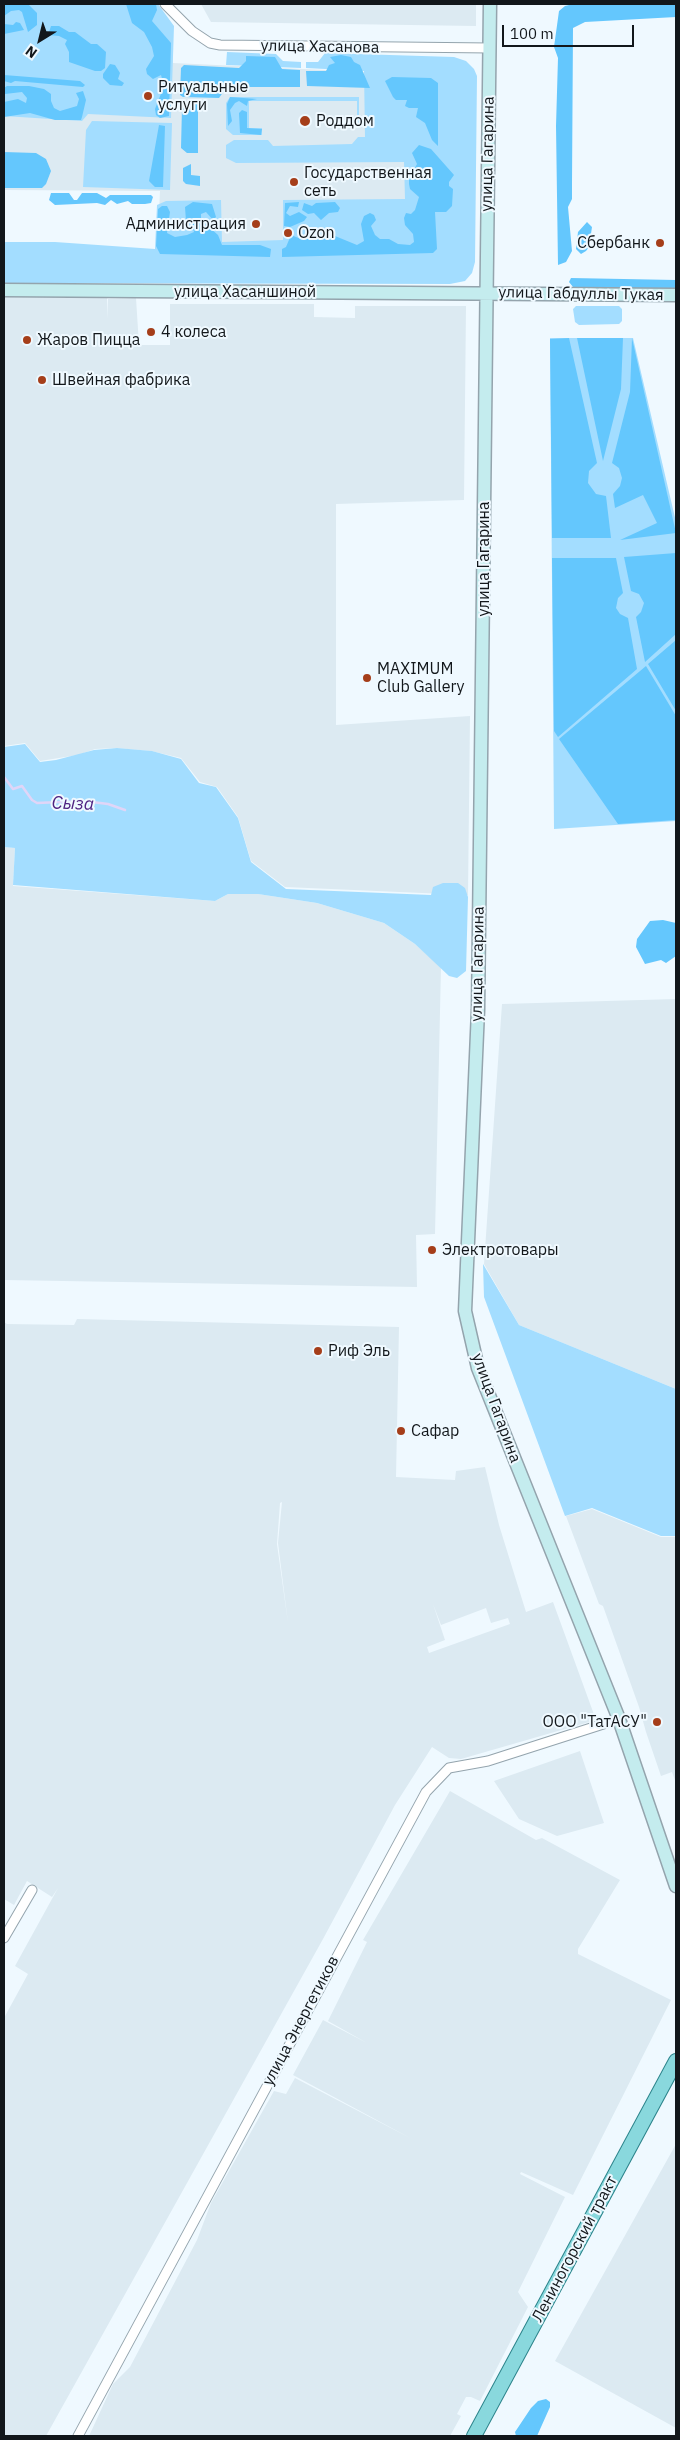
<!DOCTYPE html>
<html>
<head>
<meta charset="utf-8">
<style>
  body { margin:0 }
  #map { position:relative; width:680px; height:2440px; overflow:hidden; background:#eff9ff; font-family:"IBM Plex Sans",sans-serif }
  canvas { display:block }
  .frame { position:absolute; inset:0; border:5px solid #12171b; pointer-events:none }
  .north { position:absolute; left:15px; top:15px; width:50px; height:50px; -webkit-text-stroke:4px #eff9ff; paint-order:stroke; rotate:216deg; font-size:14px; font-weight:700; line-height:20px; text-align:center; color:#12171b }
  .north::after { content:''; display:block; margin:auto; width:18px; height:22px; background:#12171b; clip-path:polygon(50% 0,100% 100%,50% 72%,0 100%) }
  .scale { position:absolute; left:502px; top:25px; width:132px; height:22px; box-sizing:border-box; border:2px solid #12171b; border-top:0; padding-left:6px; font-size:15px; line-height:18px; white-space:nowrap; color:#12171b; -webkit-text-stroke:4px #eff9ff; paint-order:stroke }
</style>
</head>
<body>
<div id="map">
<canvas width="680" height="2440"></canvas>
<div class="frame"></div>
<div class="north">N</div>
<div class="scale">100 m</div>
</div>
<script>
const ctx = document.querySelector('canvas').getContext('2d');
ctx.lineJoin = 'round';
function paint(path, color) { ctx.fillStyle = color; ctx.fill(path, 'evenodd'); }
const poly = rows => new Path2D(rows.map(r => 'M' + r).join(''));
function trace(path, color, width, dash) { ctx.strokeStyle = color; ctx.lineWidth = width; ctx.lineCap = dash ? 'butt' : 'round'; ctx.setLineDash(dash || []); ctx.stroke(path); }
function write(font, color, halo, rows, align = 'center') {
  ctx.font = font + ' "IBM Plex Sans",sans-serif'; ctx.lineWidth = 4; ctx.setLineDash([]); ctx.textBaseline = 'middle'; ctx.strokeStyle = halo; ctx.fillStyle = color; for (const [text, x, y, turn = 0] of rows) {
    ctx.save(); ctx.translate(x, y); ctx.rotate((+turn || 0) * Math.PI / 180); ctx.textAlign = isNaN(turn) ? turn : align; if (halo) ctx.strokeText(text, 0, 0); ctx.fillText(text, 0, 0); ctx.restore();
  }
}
const built = poly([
  [201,4,476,4,476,26,211,22],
  [4,34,173,45,173,63,433,75,438,245,157,254,160,191,4,190],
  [4,297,107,298,107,319,108,299,136,298,139,345,170,345,170,304,314,304,314,317,355,318,355,306,466,306,464,500,336,504,336,725,470,716,468,895,285,887,251,861,238,817,217,787,200,782,181,758,151,751,116,748,95,749,78,755,40,761,25,743,4,746],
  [4,847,15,848,13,886,215,901,228,894,258,894,317,903,384,923,415,944,441,967,435,1234,416,1235,417,1287,4,1280],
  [676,999,676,1389,519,1325,484,1264,502,1004],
  [77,1319,399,1327,396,1477,455,1480,456,1471,485,1467,499,1525,526,1612,553,1602,596,1720,461,1759,449,1758,432,1747,395,1805,323,1939,46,2436,4,2436,4,2018,28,1974,15,1966,58,1888,52,1897,27,1881,14,1905,4,1899,4,1322,7,1324,74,1325],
  [282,1502,278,1543,288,1623,277,1544,280,1503],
  [433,1604,441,1625,486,1608,491,1623,508,1618,510,1624,429,1653,427,1647,445,1640],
  [592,1509,661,1537,676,1537,676,1783,672,1772,661,1776,646,1732,639,1707,603,1606,599,1604,566,1516],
  [580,1751,604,1823,557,1836,519,1819,494,1781],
  [450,1791,536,1840,542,1838,620,1880,578,1949,578,1954,671,2000,573,2195,521,2172,520,2174,565,2197,518,2292,528,2307,480,2401,471,2397,466,2397,457,2414,461,2416,450,2436,89,2436,113,2384,130,2367,197,2240,211,2203,274,2091,286,2094,295,2078,412,2139,293,2075,323,2020,367,2043,328,2021,367,1942,363,1940],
  [676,2144,676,2428,555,2361]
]);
const green = poly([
  [4,4,158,4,174,26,171,118,88,114,82,121,4,116],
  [227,52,276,54,283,61,301,62,301,68,226,65],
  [325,53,454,57,466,61,474,69,477,76,475,262,472,273,465,281,450,284,4,283,4,242,55,242,155,249,157,205,166,201,221,200,222,242,283,240,283,200,405,199,404,162,236,163,226,158,226,145,234,140,268,140,273,146,352,144,358,137,365,137,364,71,306,68,306,62,318,62],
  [230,97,359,97,359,127,357,128,357,101,249,101,249,128,262,128,262,135,233,135,226,129,226,103],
  [92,121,172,123,170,190,83,187,86,130],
  [576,306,619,306,622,309,622,321,619,324,579,325,575,322,573,309],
  [550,338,633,338,676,522,676,821,554,829],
  [25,744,40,762,56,760,94,750,117,748,152,751,181,759,199,783,216,787,238,818,251,862,286,889,431,895,433,887,443,883,458,883,465,888,468,897,466,971,457,978,449,976,415,944,384,923,317,903,258,894,228,894,215,901,13,885,15,848,4,847,4,747],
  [483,1264,519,1325,676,1389,676,1536,661,1536,592,1508,565,1516,484,1297]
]);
const forest = poly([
  [4,4,29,5,37,13,37,25,28,32,22,12,19,10,11,11,4,16],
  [126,4,156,4,157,10,152,21,171,43,169,116,160,118,156,115,155,109,164,86,163,82,161,75,153,79,147,74,146,69,154,56,152,47,144,32,132,23],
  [573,4,676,4,676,17,585,22,573,28,572,183,572,199,568,207,572,251,566,262,558,265,556,126,558,58,554,47,559,11,565,6],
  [16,22,20,23,24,30,4,34,4,24,13,25],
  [51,26,59,26,69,32,75,32,91,44,97,44,106,52,105,68,101,71,95,71,69,62,69,52,65,44,67,40,59,36,48,35],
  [341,55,351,57,354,62,360,65,370,88,307,86,306,71,326,71,329,65,335,63,330,57],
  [246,56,275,57,282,69,300,70,300,87,232,87,224,91,219,98,183,97,180,95,181,68,184,65,239,68,246,61],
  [110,64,115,65,120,73,118,79,124,83,122,86,110,85,103,78,103,74],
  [4,75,80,81,85,85,83,87,15,81,11,83,4,81],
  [392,77,431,78,438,83,438,146,432,140,425,123,416,117,418,108,409,108,405,106,407,100,396,100,393,97,385,81],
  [7,86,29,86,44,89,51,94,51,101,54,108,60,111,77,106,79,99,76,93,83,91,86,100,82,117,81,120,55,120,30,113,4,117,4,102,18,99,26,103,27,98,22,92,5,94,4,88],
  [230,97,257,99,248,101,247,106,239,101,235,103,230,110,232,121,228,126,227,104],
  [185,104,198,104,198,153,187,153,181,148,182,107],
  [242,110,247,112,247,128,262,129,261,135,240,133,239,113],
  [159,125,165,126,163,187,155,187,149,181],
  [419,145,431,149,454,175,449,182,449,186,453,189,452,206,446,212,435,212,437,249,433,253,282,257,282,249,286,247,291,235,301,239,314,236,335,236,357,245,364,241,361,224,364,216,370,213,374,215,376,220,371,226,375,235,380,239,389,239,398,244,410,245,414,242,413,234,405,225,404,218,406,213,411,214,415,210,419,197,410,189,409,184,409,179,417,164,412,153],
  [4,152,36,153,46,159,51,171,46,184,42,188,4,188],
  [191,164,191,175,200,176,200,186,186,184,183,181,183,168],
  [51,193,69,193,74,200,77,200,82,193,97,193,106,198,110,195,151,195,153,197,151,203,145,204,132,204,128,201,117,204,111,200,105,205,97,203,55,205,49,200],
  [193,202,212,204,216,217,213,220,206,212,201,214,201,220,218,235,222,245,260,245,271,249,270,257,160,254,156,246,158,209,162,206,167,206,170,212,167,233,175,237,187,235,194,232,192,225,186,221,185,207],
  [299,202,298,207,290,206,286,213,290,216,299,212,307,217,304,221,290,227,284,226,285,203],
  [335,202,340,208,338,212,329,213,321,220,314,213,308,214,302,210,304,203,312,206,316,203],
  [587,222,592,227,589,247,586,251,581,254,576,249,578,232],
  [571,278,676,280,676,292,577,292,569,282],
  [569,338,597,463,589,471,588,483,596,494,606,496,611,538,552,538,550,339],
  [577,338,623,338,621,389,603,461],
  [632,338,676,533,620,540,657,523,643,495,615,508,613,494,620,486,622,478,619,468,612,463,630,392],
  [676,553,676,634,645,662,636,617,641,612,644,603,639,594,631,591,624,557],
  [616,558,623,593,618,598,616,608,620,614,628,618,637,669,558,737,554,731,552,558],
  [676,640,676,711,648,664],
  [646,666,676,716,676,820,618,824,559,739],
  [663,920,676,923,676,956,666,963,661,960,645,964,636,947,637,939,650,921],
  [546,2399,550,2402,550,2407,537,2436,516,2436,515,2432,531,2408,538,2401]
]);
const stream = poly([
  [4,777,13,789,22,786,32,800,37,803,84,801,108,804,125,810]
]);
const street = poly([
  [165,4,192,31,210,43,220,45,490,48],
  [4,1938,32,1890],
  [78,2436,426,1792,449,1768,488,1761,619,1719]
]);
const secondary = poly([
  [490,4,478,1010,465,1311,478,1368,619,1719,676,1886],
  [4,290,676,295]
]);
const primary = poly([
  [474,2436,676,2061]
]);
const markers = [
  [148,96,5,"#a53e1a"],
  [305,121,6,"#a53e1a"],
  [294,182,5,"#a53e1a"],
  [256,224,5,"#a53e1a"],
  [288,233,5,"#a53e1a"],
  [660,243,5,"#a53e1a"],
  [151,332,5,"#a53e1a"],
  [27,340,5,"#a53e1a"],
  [42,380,5,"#a53e1a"],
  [367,678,5,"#a53e1a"],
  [432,1250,5,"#a53e1a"],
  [318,1351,5,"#a53e1a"],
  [401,1431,5,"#a53e1a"],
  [657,1722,5,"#a53e1a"]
];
const streetNames = [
  ["улица Хасанова",320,47,1],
  ["улица Гагарина",488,154,-89],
  ["улица Хасаншиной",245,292],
  ["улица Габдуллы Тукая",581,294,1],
  ["улица Гагарина",484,559,-90],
  ["улица Гагарина",478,964,-89],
  ["улица Гагарина",496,1408,70],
  ["улица Энергетиков",301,2021,-62],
  ["Лениногорский тракт",575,2249,-62]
];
const poiNames = [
  ["Ритуальные",158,87],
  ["услуги",158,105],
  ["Роддом",316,121],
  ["Государственная",304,173],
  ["сеть",304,191],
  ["Администрация",246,224,"right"],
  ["Ozon",298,233],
  ["Сбербанк",650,243,"right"],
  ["4 колеса",161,332],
  ["Жаров Пицца",37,340],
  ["Швейная фабрика",52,380],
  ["MAXIMUM",377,669],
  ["Club Gallery",377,687],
  ["Электротовары",442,1250],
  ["Риф Эль",328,1351],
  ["Сафар",411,1431],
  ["ООО \"ТатАСУ\"",647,1722,"right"]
];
const waterNames = [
  ["Сыза",73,804,2]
];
paint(built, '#dceaf2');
paint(green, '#a3ddff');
paint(forest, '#64c7fd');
trace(stream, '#e0d5f7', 2.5);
trace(street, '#94a4ad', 11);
trace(secondary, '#94a4ad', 15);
trace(primary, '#2c848b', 16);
trace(street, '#fff', 9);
trace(secondary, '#c4ecee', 12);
trace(primary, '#89d8dd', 14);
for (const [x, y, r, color] of markers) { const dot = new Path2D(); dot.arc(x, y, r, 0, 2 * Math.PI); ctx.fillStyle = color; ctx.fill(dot); trace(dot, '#eff9ff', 2); }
write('16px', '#12171b', '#eff9ff', streetNames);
write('16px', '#12171b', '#eff9ff', poiNames, 'left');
write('italic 18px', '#4e2281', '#eff9ff', waterNames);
</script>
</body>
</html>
